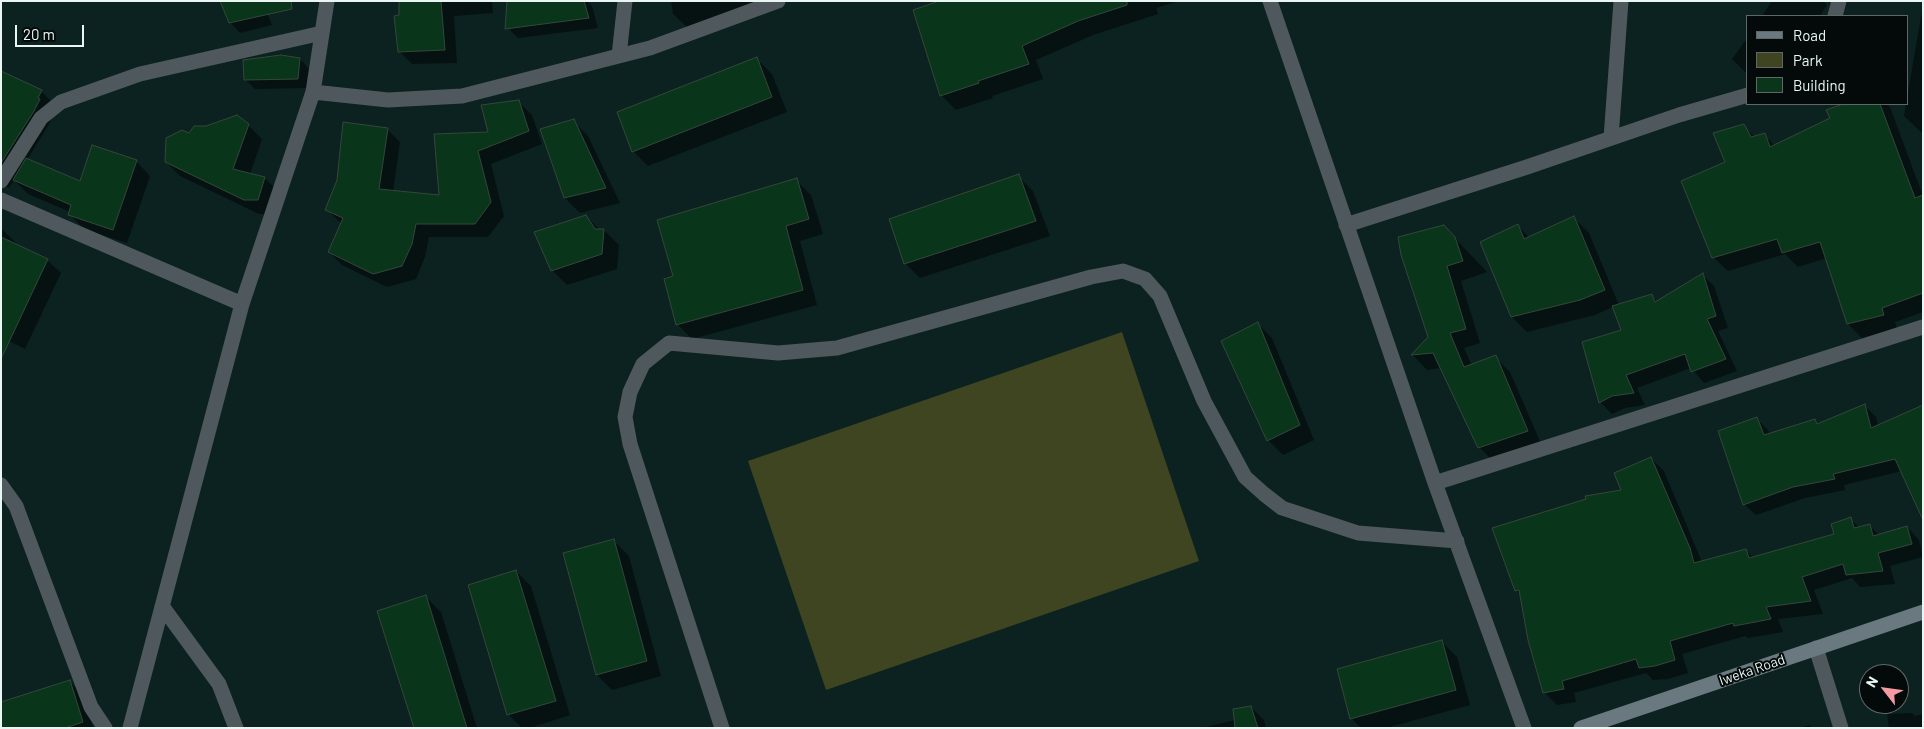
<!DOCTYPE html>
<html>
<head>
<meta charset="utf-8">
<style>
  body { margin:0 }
  #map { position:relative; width:1924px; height:729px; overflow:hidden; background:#0b2220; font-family:Barlow,sans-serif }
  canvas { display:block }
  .frame { position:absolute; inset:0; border:2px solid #e9f6f4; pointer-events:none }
  .legend { position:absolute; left:1746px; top:15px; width:162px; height:90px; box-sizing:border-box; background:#030a09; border:1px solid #5f6867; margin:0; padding:6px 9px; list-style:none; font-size:15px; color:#e9f6f4 }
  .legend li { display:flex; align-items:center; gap:10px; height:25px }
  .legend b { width:25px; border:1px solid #5f6867 }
  .north { position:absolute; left:1859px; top:664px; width:50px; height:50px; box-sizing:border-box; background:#030a09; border:1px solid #5f6867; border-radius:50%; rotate:300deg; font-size:14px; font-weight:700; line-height:20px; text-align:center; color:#e9f6f4 }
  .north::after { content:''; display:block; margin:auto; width:18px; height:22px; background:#f49aa2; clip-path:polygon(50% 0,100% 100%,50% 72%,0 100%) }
  .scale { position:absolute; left:15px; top:25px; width:69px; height:22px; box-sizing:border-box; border:2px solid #e9f6f4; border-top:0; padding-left:6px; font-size:15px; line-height:18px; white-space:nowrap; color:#e9f6f4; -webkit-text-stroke:4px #030a09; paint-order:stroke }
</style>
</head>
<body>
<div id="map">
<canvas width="1924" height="729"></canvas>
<div class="frame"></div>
<ul class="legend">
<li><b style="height:6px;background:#6a797f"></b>Road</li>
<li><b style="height:14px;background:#3e4520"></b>Park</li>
<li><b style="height:14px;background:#09361b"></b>Building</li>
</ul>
<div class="north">N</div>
<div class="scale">20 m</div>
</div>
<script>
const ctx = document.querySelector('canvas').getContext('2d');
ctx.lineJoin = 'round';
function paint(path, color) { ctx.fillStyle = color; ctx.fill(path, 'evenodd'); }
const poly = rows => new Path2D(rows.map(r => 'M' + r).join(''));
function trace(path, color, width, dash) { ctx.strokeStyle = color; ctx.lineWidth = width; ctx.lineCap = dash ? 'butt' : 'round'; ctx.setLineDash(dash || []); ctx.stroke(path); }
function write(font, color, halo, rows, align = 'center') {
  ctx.font = font + ' Barlow,sans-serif'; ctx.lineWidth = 4; ctx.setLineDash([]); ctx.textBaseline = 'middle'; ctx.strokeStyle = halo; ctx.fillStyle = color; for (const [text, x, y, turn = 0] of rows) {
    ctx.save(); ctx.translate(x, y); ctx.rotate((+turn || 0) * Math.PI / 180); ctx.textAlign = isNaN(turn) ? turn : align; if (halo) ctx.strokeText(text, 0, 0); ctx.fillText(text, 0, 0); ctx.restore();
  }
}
const green = poly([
  [1122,332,1199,561,826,690,748,461]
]);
const shadow = poly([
  [400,1,492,1,493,13,454,16,457,63,412,64,399,51],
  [512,1,587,1,592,6,598,28,518,38,508,28],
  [671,1,783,1,688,28,673,14],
  [942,1,1179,1,1156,8,1158,14,1093,35,1036,60,1043,79,992,96,993,98,956,110,941,95],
  [1772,1,1823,1,1827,5,1820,16,1762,16],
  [263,4,272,25,240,33,230,22],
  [1923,5,1923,134,1904,116,1906,104,1908,104,1908,92],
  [1748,37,1748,75,1732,59],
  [300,59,310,70,308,88,255,89,245,79],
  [757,59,772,74,787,112,648,166,633,151],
  [1,72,41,91,55,105,54,114,48,126,27,160,80,183,136,161,150,176,127,243,84,229,69,214,70,212,28,194,14,180,9,188,1,185],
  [518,101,532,115,542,144,491,164,504,216,488,237,429,237,425,257,416,279,387,287,342,265,329,252,342,224,327,210,387,129,400,142,393,192,440,197,490,133],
  [1846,104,1887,104,1890,107,1923,196,1923,312,1895,322,1897,329,1862,338,1848,324,1827,258,1798,267,1785,254,1728,271,1713,257,1727,163,1743,126,1755,137,1764,135,1775,146,1831,119,1828,111],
  [573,121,588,136,620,203,580,213,565,198,542,130],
  [248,125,262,139,250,174,265,178,279,192,272,214,259,214,180,176,166,162,189,135],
  [1018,176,1033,191,1050,236,920,278,905,263],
  [796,180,811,195,823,234,800,241,817,305,692,339,677,324,675,277],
  [586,216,600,230,604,230,619,245,617,269,567,285,552,270],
  [1574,218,1589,233,1619,305,1651,295,1658,302,1702,274,1714,286,1728,328,1718,331,1737,371,1704,383,1691,368,1637,388,1645,405,1625,408,1612,414,1600,402,1622,330,1613,307,1595,315,1527,332,1512,317,1517,225,1530,238],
  [1444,227,1487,272,1461,281,1480,343,1464,348,1472,366,1495,357,1510,372,1542,446,1494,462,1479,447,1442,368,1427,370,1413,355,1429,337],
  [1,228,17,244,16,246,47,260,61,273,25,349,1,337],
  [1257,323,1272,338,1314,440,1283,455,1268,440],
  [1865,406,1876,417,1878,426,1902,471,1844,485,1845,490,1805,498,1756,515,1744,504,1757,419,1768,430,1770,434,1815,420,1819,424],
  [1651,458,1664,471,1702,562,1746,550,1753,558,1836,535,1850,519,1860,528,1870,526,1879,535,1907,527,1919,540,1923,557,1890,566,1895,584,1860,587,1852,578,1814,590,1823,614,1778,619,1783,632,1748,638,1745,636,1682,654,1688,673,1668,679,1653,680,1646,673,1574,693,1576,702,1557,705,1544,692,1521,595,1516,590,1622,491],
  [614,541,629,556,661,676,612,690,597,675],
  [516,571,531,586,570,715,530,728,522,728,509,715,469,586],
  [426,597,441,612,477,728,415,728],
  [1442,642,1457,657,1470,705,1386,728,1361,728,1351,718],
  [69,681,83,694,93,728,1,728],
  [1251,707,1264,720,1266,728,1202,728,1235,720],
  [1912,713,1915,716,1923,714,1923,728,1889,728,1887,714],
  [1810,725,1812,728,1800,728]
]);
const building = poly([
  [220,1,291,1,292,9,229,23,220,1],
  [399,1,441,1,445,50,398,52,394,16,399,15,399,1],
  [507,1,584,1,589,18,505,29,507,1],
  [939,1,1127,1,1127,5,1078,21,1022,46,1029,64,978,81,979,83,940,96,913,10,939,1],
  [281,55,300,58,298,79,244,80,243,60,281,55],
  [757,57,772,97,632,152,617,112,757,57],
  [1,71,42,90,38,98,40,99,34,111,1,163,1,71],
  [519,100,529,131,478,151,491,202,475,224,416,224,412,244,402,266,373,274,328,252,343,218,325,210,337,180,343,122,388,128,379,189,439,195,434,134,488,132,481,105,519,100],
  [1843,104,1880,104,1915,198,1923,195,1923,293,1882,308,1884,315,1847,324,1820,242,1782,253,1777,239,1712,258,1681,181,1725,162,1713,133,1744,124,1751,137,1765,133,1770,147,1830,118,1826,110,1843,104],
  [237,115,249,124,233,169,265,177,258,200,244,200,165,162,166,138,182,130,189,133,194,126,206,126,237,115],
  [574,119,606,188,564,198,540,129,574,119],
  [92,145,137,160,113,230,68,215,71,205,13,180,26,158,80,181,92,145],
  [1019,174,1036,221,904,264,889,219,1019,174],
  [797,178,809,219,786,226,803,290,676,325,664,279,673,276,657,220,797,178],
  [586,215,595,229,604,229,602,254,551,271,534,232,586,215],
  [1574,216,1605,290,1580,300,1511,317,1480,242,1518,224,1524,239,1574,216],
  [1444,225,1455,237,1463,261,1447,266,1466,329,1450,333,1464,367,1496,355,1528,431,1478,448,1433,353,1411,355,1428,337,1401,255,1398,237,1444,225],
  [1,237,48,259,1,359,1,237],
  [1703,273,1716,316,1707,319,1726,359,1691,372,1685,354,1626,375,1634,393,1612,396,1599,403,1582,342,1621,330,1612,306,1652,294,1655,302,1703,273],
  [1258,322,1300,425,1267,441,1221,341,1258,322],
  [1865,404,1871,428,1923,405,1923,520,1895,459,1833,474,1835,479,1793,487,1743,505,1718,431,1757,417,1764,435,1815,419,1817,424,1865,404],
  [1651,457,1690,548,1694,563,1746,549,1749,558,1834,534,1831,524,1851,517,1854,528,1870,524,1873,536,1907,526,1912,544,1878,553,1883,571,1846,575,1843,564,1802,577,1811,601,1766,607,1771,619,1734,626,1733,623,1670,641,1675,660,1655,666,1639,668,1636,659,1562,681,1564,689,1543,693,1528,640,1519,590,1515,591,1492,528,1586,499,1585,496,1621,490,1614,473,1651,457],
  [614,539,647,661,596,675,563,553,614,539],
  [516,570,556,701,507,715,468,585,516,570],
  [426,595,467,728,414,728,377,611,426,595],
  [1442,640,1456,690,1350,719,1337,669,1442,640],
  [70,680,83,722,65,728,1,728,1,702,70,680],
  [1251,706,1258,728,1235,728,1233,709,1251,706]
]);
const minor = poly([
  [1270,1,1435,483,1524,728],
  [1835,16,1839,1],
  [619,56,625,1],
  [313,92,388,100,462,96,650,48,778,1],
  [1611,138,1621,1],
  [1,181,41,118,61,102,140,74,322,33],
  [1,200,242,304,313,92,327,1],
  [1346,225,1527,167,1679,115,1748,95],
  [1435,483,1923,327],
  [1,485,16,506,91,707,105,728],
  [162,606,219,684,236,728],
  [1816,648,1841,728],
  [130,728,242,304],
  [722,728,630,444,625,417,630,392,643,364,669,343,778,353,837,348,1091,277,1123,271,1145,279,1160,296,1204,401,1245,477,1264,494,1282,508,1358,533,1457,541]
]);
const secondary = poly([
  [1581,728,1923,612]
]);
const streetNames = [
  ["Iweka Road",1752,670,-19]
];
paint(green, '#3e4520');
paint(shadow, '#0007');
paint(building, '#09361b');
trace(building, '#36463a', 1);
trace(minor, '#4f585c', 15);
trace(secondary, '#6a797f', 15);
write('14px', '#e9f6f4', '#030a09', streetNames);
</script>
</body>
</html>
